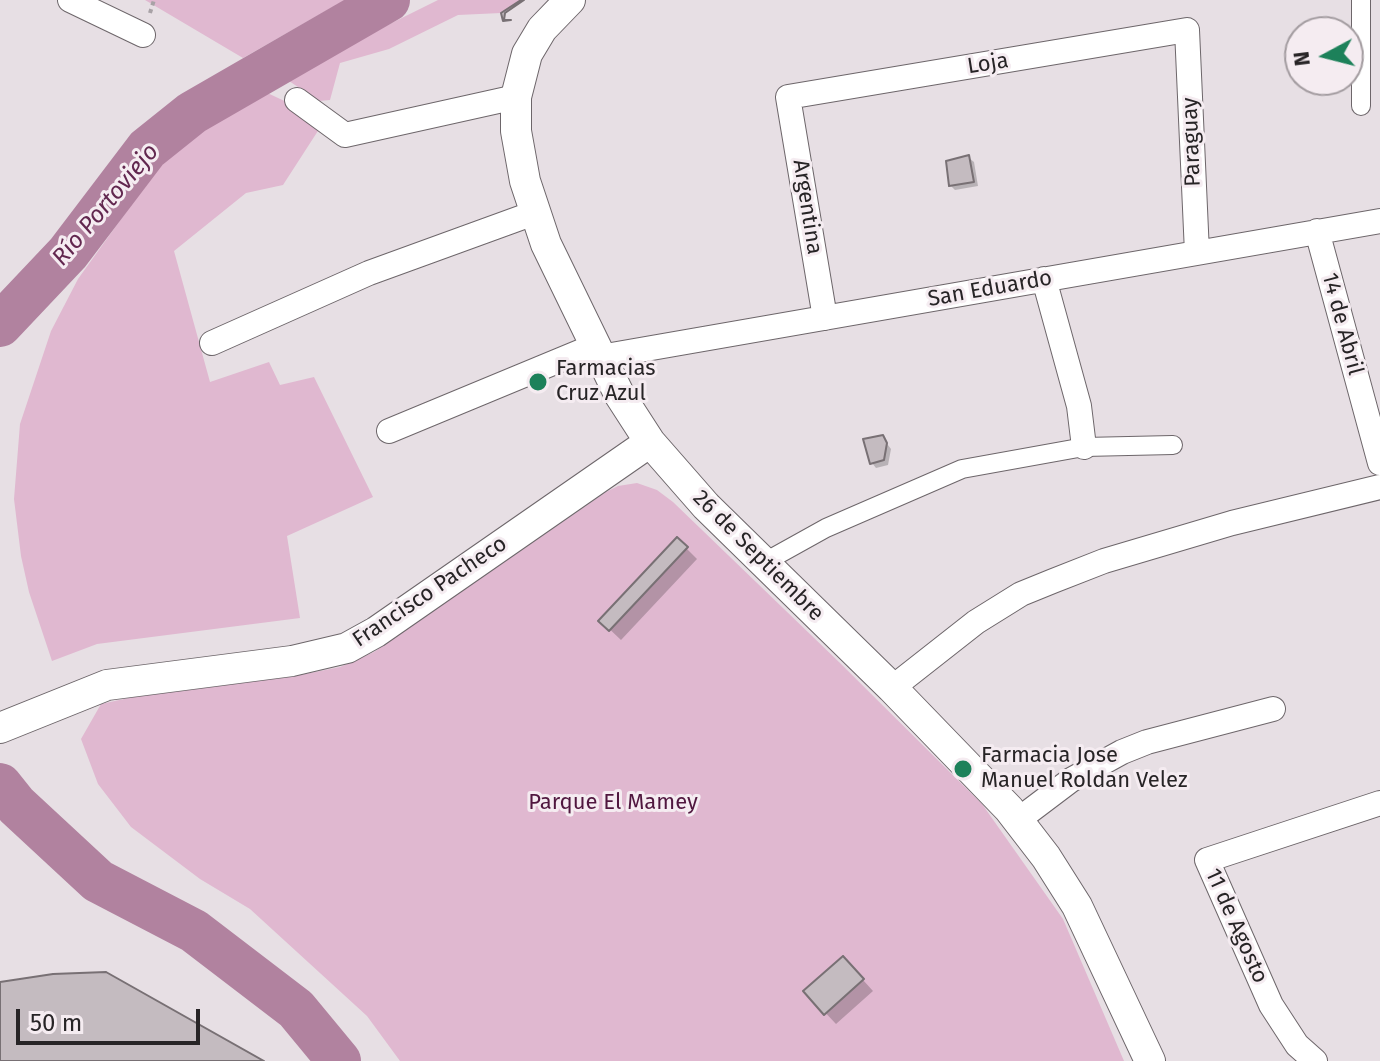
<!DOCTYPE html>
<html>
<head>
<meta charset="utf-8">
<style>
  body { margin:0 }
  #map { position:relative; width:1380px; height:1061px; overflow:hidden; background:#e7dfe4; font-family:"Fira Sans",sans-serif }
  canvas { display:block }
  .north { position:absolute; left:1284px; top:16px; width:80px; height:80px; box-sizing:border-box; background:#f5ecf1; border:2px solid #a39ca0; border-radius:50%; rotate:263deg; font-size:22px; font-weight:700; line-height:32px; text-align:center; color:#272426 }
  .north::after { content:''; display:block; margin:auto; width:28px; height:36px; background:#1d815a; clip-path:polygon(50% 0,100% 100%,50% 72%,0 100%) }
  .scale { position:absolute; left:16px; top:1009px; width:184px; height:36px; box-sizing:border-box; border:4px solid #272426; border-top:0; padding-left:10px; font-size:24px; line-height:28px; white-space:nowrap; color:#272426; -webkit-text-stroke:6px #f5ecf1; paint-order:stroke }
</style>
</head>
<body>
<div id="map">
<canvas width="1380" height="1061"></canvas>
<div class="north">N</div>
<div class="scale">50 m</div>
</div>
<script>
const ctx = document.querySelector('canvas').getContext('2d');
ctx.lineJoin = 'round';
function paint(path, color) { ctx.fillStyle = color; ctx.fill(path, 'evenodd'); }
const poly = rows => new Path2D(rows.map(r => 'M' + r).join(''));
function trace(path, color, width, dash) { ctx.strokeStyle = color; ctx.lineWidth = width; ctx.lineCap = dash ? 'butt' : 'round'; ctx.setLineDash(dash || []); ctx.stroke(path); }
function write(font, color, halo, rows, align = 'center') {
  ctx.font = font + ' "Fira Sans",sans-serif'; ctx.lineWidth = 6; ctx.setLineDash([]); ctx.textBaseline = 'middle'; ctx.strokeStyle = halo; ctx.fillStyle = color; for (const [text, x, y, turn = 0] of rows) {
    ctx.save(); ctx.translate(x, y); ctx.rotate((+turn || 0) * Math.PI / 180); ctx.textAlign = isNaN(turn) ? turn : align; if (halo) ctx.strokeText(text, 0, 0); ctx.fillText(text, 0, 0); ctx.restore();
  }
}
const green = poly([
  [145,0,345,0,243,58],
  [438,0,521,0,501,13,458,15,389,49,340,63,330,100,319,101,283,77],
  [261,90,325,120,283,185,246,193,174,251,210,382,269,362,280,385,314,377,373,497,287,536,300,618,97,644,52,661,29,592,21,556,14,499,20,424,51,331,78,279,157,169,191,138],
  [637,483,657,490,673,502,839,662,982,804,1063,919,1124,1061,400,1061,367,1016,250,909,200,879,131,827,98,784,81,739,101,704,133,697,295,676,340,667,374,652,606,492,618,486]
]);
const shadow = poly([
  [969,158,974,162,978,186,955,190,950,185],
  [882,437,891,449,888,465,876,468,872,463],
  [677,539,697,559,621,640,601,621],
  [853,969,873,991,836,1024,806,992]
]);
const river = poly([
  [0,325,68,253,147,149,192,113,388,0],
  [0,785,16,805,98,881,194,931,296,1009,339,1061]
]);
const building = poly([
  [521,0,524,0,505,13,504,20,511,20,503,21,501,13,521,0],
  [969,155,974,182,949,186,946,161,969,155],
  [883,435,887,443,884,460,870,464,863,439,883,435],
  [677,537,688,547,609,631,598,621,677,537],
  [843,956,864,979,824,1015,803,991,843,956],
  [106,972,264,1061,0,1061,0,982,53,974,106,972]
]);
const path = poly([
  [150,13,154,0]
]);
const pedestrian = poly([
  [1361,0,1361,106],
  [763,563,826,528,962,469,1084,447,1173,445]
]);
const minor = poly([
  [70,0,143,35],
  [297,100,345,135,516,97],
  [1317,231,1380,463],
  [1044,279,1079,406,1084,447],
  [825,318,788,97,1187,30,1197,253],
  [212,343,369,273,534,213],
  [600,357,1380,221],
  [389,431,594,346],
  [892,688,976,622,1021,594,1053,581,1104,561,1232,523,1380,487],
  [1018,820,1071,780,1122,752,1147,742,1273,709],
  [1315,1061,1297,1045,1271,1005,1207,860,1380,803]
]);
const tertiary = poly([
  [570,0,542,29,527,54,516,97,516,131,525,181,546,244,619,394,650,442,706,506,892,688,1009,809,1046,857,1077,906,1150,1061],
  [0,728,107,685,292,661,347,648,376,632,650,442]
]);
const markers = [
  [538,382,10,"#1d815a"],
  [963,769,10,"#1d815a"]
];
const streetNames = [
  ["Loja",988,64,-9],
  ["Paraguay",1192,142,-92],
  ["Argentina",807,207,81],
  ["San Eduardo",990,289,-10],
  ["14 de Abril",1342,324,75],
  ["26 de Septiembre",758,556,45],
  ["Francisco Pacheco",430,592,-34],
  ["11 de Agosto",1236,926,66]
];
const poiNames = [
  ["Farmacias",556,369],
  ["Cruz Azul",556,394],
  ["Farmacia Jose",981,756],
  ["Manuel Roldan Velez",981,781]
];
const parkNames = [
  ["Parque El Mamey",613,803]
];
const waterNames = [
  ["Río Portoviejo",106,205,-50]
];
paint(green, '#e0b8d0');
paint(shadow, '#0003');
trace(river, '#b1829f', 44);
paint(building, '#c4bbc0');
trace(building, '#787074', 2);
trace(pedestrian, '#6d666a', 20);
trace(minor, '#6d666a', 26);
trace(tertiary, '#6d666a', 32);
trace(path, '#a8a2a6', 4, [4, 4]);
trace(pedestrian, '#fff', 18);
trace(minor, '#fff', 24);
trace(tertiary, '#fff', 30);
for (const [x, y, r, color] of markers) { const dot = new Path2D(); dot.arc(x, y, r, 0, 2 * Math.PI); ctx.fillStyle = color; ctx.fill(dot); trace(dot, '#f5ecf1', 3); }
write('22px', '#272426', '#f5ecf1', streetNames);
write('22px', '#272426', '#f5ecf1', poiNames, 'left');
write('22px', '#50173f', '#f5ecf1', parkNames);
write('italic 24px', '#62274f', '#f5ecf1', waterNames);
</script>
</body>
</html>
